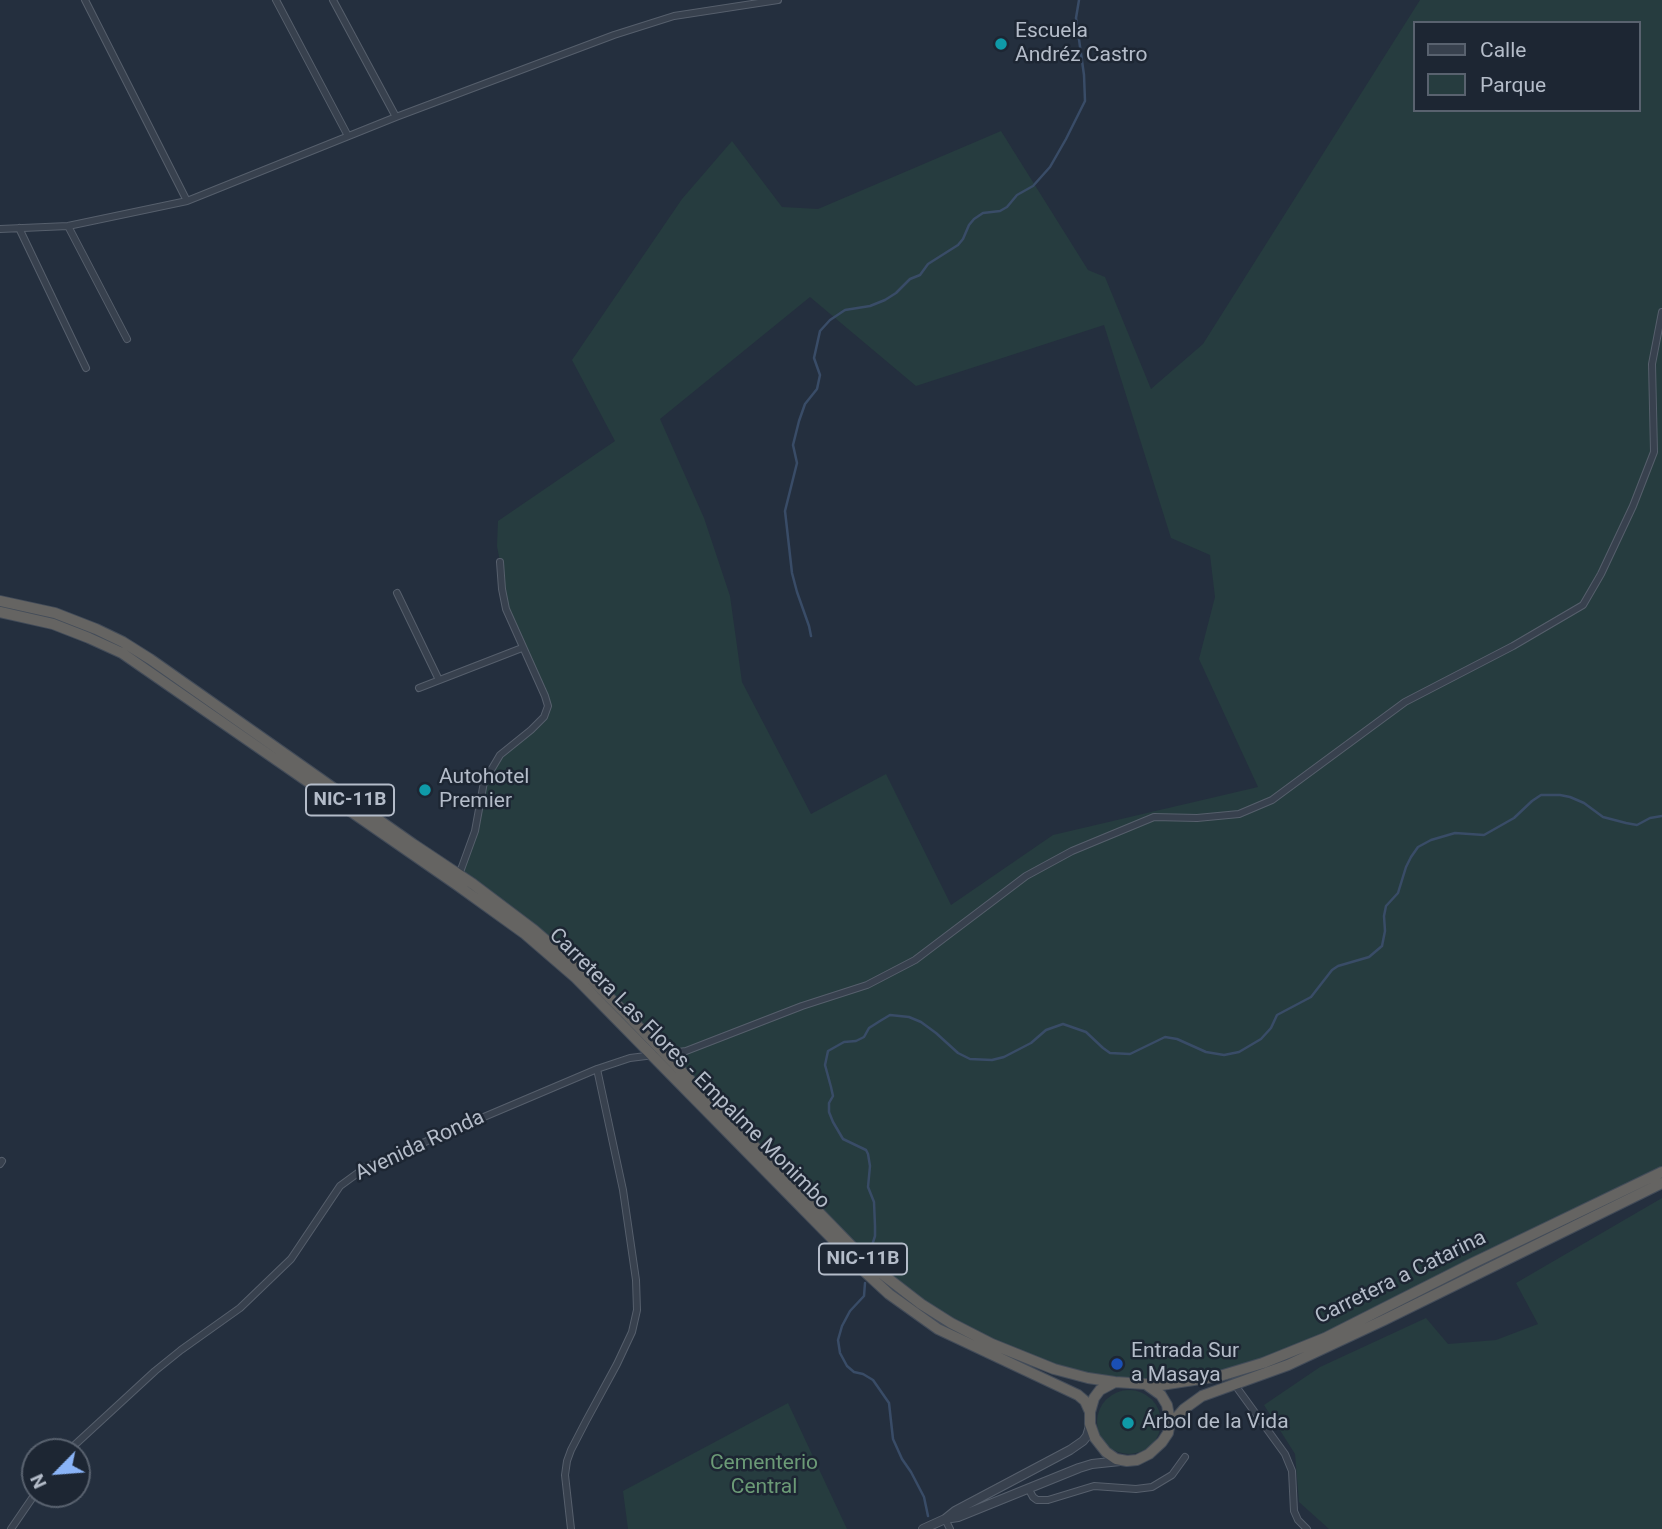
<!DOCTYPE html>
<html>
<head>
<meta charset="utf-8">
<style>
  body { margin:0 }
  #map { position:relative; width:1662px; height:1529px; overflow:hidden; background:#242f3e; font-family:Roboto,sans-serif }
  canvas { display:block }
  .legend { position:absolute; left:1413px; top:21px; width:228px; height:91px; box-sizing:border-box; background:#1d2633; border:2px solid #59626f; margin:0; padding:9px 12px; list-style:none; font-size:21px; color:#b4bcc9 }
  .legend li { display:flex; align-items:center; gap:14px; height:35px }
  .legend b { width:35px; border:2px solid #59626f }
  .north { position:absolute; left:21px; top:1438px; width:70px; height:70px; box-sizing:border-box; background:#1d2633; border:2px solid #59626f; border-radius:50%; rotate:245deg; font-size:19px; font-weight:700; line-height:28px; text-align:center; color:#b4bcc9 }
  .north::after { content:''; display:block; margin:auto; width:24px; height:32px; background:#8ab4f8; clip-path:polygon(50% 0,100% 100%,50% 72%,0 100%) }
</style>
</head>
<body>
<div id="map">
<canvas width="1662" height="1529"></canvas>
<ul class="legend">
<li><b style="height:9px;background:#38414e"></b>Calle</li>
<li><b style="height:19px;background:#263c3f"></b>Parque</li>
</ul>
<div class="north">N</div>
</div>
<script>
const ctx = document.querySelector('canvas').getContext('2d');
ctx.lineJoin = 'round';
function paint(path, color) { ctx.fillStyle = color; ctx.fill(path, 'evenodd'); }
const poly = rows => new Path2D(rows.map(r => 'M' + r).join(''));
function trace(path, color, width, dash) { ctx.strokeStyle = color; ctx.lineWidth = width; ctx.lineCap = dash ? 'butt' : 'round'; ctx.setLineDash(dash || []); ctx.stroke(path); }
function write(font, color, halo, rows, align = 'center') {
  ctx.font = font + ' Roboto,sans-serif'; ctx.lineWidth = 5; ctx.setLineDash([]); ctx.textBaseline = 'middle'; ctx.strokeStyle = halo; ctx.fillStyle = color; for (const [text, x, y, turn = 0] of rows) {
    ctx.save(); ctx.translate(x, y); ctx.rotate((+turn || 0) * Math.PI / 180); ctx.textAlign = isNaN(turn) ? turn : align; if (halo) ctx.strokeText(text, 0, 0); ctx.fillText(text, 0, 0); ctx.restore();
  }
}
const green = poly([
  [1420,0,1662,0,1662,1172,1263,1363,1176,1383,1088,1378,951,1323,868,1263,628,1016,459,875,466,858,484,782,500,755,531,730,548,706,506,609,500,562,497,546,498,521,615,441,572,360,682,199,732,141,782,207,818,209,1001,131,1088,270,1105,277,1151,389,1203,344],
  [1415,23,1639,23,1639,110,1415,110],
  [810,297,916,386,1104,325,1171,538,1210,555,1215,597,1199,659,1258,787,1053,835,951,905,886,774,811,814,742,682,730,596,704,518,660,419],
  [1662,1198,1662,1529,1329,1529,1299,1502,1295,1454,1264,1405,1320,1367,1426,1318,1448,1344,1496,1340,1538,1324,1516,1283],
  '1097 1422a32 32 0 1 1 64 0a32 32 0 1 1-64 0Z',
  [788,1403,847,1529,628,1529,623,1491]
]);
const stream = poly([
  [811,636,809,626,797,592,792,573,785,511,797,463,793,445,799,421,805,404,817,389,820,375,814,358,820,331,830,320,845,310,870,306,885,300,896,293,910,279,920,275,928,264,958,245,963,239,969,225,974,219,983,213,1000,211,1007,207,1017,195,1033,186,1050,167,1066,139,1085,101,1084,75,1076,18,1079,0],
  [868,1258,875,1236,875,1226,874,1202,868,1187,870,1166,868,1154,866,1150,843,1139,833,1122,829,1112,829,1103,833,1096,831,1087,825,1065,828,1051,844,1042,856,1041,864,1037,869,1028,880,1021,890,1015,909,1017,921,1022,936,1033,958,1053,970,1059,992,1060,1004,1057,1031,1043,1046,1030,1063,1024,1086,1032,1103,1048,1110,1053,1130,1054,1165,1037,1177,1039,1206,1052,1224,1055,1239,1052,1261,1039,1271,1028,1277,1015,1311,997,1332,970,1338,966,1369,957,1382,946,1385,931,1384,916,1386,906,1398,893,1406,867,1411,857,1418,847,1431,840,1455,833,1484,835,1514,818,1532,801,1541,795,1560,795,1570,797,1584,803,1603,817,1626,823,1637,825,1650,818,1662,816],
  [865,1283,864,1296,850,1311,842,1326,838,1340,840,1353,847,1366,854,1372,863,1374,873,1380,889,1403,893,1439,902,1459,911,1472,924,1497,928,1516]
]);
const minor = poly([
  [85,0,187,201],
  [276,0,348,136],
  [333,0,396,117],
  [68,226,127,339],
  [19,228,86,368],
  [0,229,68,226,187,201,396,117,614,35,674,16,778,0],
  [397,593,439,680],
  [419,688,522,648],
  [459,875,475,831,484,782,500,755,531,730,544,717,548,706,545,696,506,609,502,589,500,562],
  [664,1054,686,1051,802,1006,867,985,915,960,1026,876,1072,851,1154,817,1197,818,1239,814,1272,800,1405,702,1513,646,1583,605,1601,574,1633,506,1654,452,1652,364,1662,312],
  [0,1164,2,1161],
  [1235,1385,1285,1454,1292,1471,1294,1511,1298,1520,1307,1529],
  [67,1452,155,1371,181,1350,240,1308,291,1259,340,1186,366,1167,597,1069,630,1058,654,1055],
  [1028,1488,1033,1497,1037,1500,1048,1500,1094,1486,1136,1489,1152,1487,1172,1475,1185,1457],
  [945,1519,950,1529],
  [11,1529,35,1494],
  [571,1529,565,1475,567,1461,571,1450,586,1421,617,1364,632,1332,637,1310,636,1280,623,1190,597,1069]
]);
const tertiary = poly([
  [945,1519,955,1511,1070,1450,1083,1441,1087,1436,1090,1426],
  [923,1529,945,1519,958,1517,1079,1468,1092,1464,1120,1461]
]);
const trunk = poly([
  [0,601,55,613,96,629,123,642,150,659,413,844,473,884,534,930,591,979,628,1016,868,1263,921,1304,951,1323,992,1344,1054,1369,1088,1378,1115,1382,1161,1385,1220,1376,1263,1363,1325,1338,1473,1263,1662,1172],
  [0,612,53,624,89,638,122,653,457,885,525,934,576,978,864,1271,889,1294,938,1329,1078,1395,1085,1401,1090,1412],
  [1115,1382,1100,1390,1094,1398,1090,1412,1090,1424,1095,1438,1106,1452,1116,1459,1127,1461,1137,1460,1149,1454,1162,1442,1168,1433,1170,1421,1167,1405,1161,1395,1147,1385],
  [1170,1425,1184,1409,1202,1396,1288,1365,1384,1320,1662,1183]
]);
const markers = [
  [1001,44,7,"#0f9aa8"],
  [425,790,7,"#0f9aa8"],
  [1117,1364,7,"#1a4fb4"],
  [1128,1423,7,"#0f9aa8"]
];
const shields = [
  [350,800,88],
  [863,1259,88]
];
const shieldNames = [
  ["NIC-11B",350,800],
  ["NIC-11B",863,1259]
];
const poiNames = [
  ["Escuela",1015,32],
  ["Andréz Castro",1015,56],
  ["Autohotel",439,778],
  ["Premier",439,802],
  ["Entrada Sur",1131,1352],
  ["a Masaya",1131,1376],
  ["Árbol de la Vida",1142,1423]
];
const streetNames = [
  ["Carretera Las Flores - Empalme Monimbo",689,1069,45],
  ["Avenida Ronda",420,1146,-25],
  ["Carretera a Catarina",1401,1278,-26]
];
const parkNames = [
  ["Cementerio",764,1464],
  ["Central",764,1488]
];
paint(green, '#263c3f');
trace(stream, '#394c67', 2.5);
trace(minor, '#565f6c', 8);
trace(tertiary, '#565f6c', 10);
trace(trunk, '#434c59', 12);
trace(minor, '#38414e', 6);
trace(tertiary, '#38414e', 8);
trace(trunk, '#656462', 10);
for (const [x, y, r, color] of markers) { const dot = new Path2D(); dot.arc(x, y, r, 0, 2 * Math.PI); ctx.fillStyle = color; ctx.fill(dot); trace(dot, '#1d2633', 2.5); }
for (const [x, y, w] of shields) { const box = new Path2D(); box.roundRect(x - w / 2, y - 15.5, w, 31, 5); ctx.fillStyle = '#1d2633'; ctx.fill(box); trace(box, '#b4bcc9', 2); }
write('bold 19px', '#b4bcc9', null, shieldNames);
write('21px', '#b4bcc9', '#1d2633', poiNames, 'left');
write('21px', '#b4bcc9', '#1d2633', streetNames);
write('21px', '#6b9a76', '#1d2633', parkNames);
</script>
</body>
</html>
